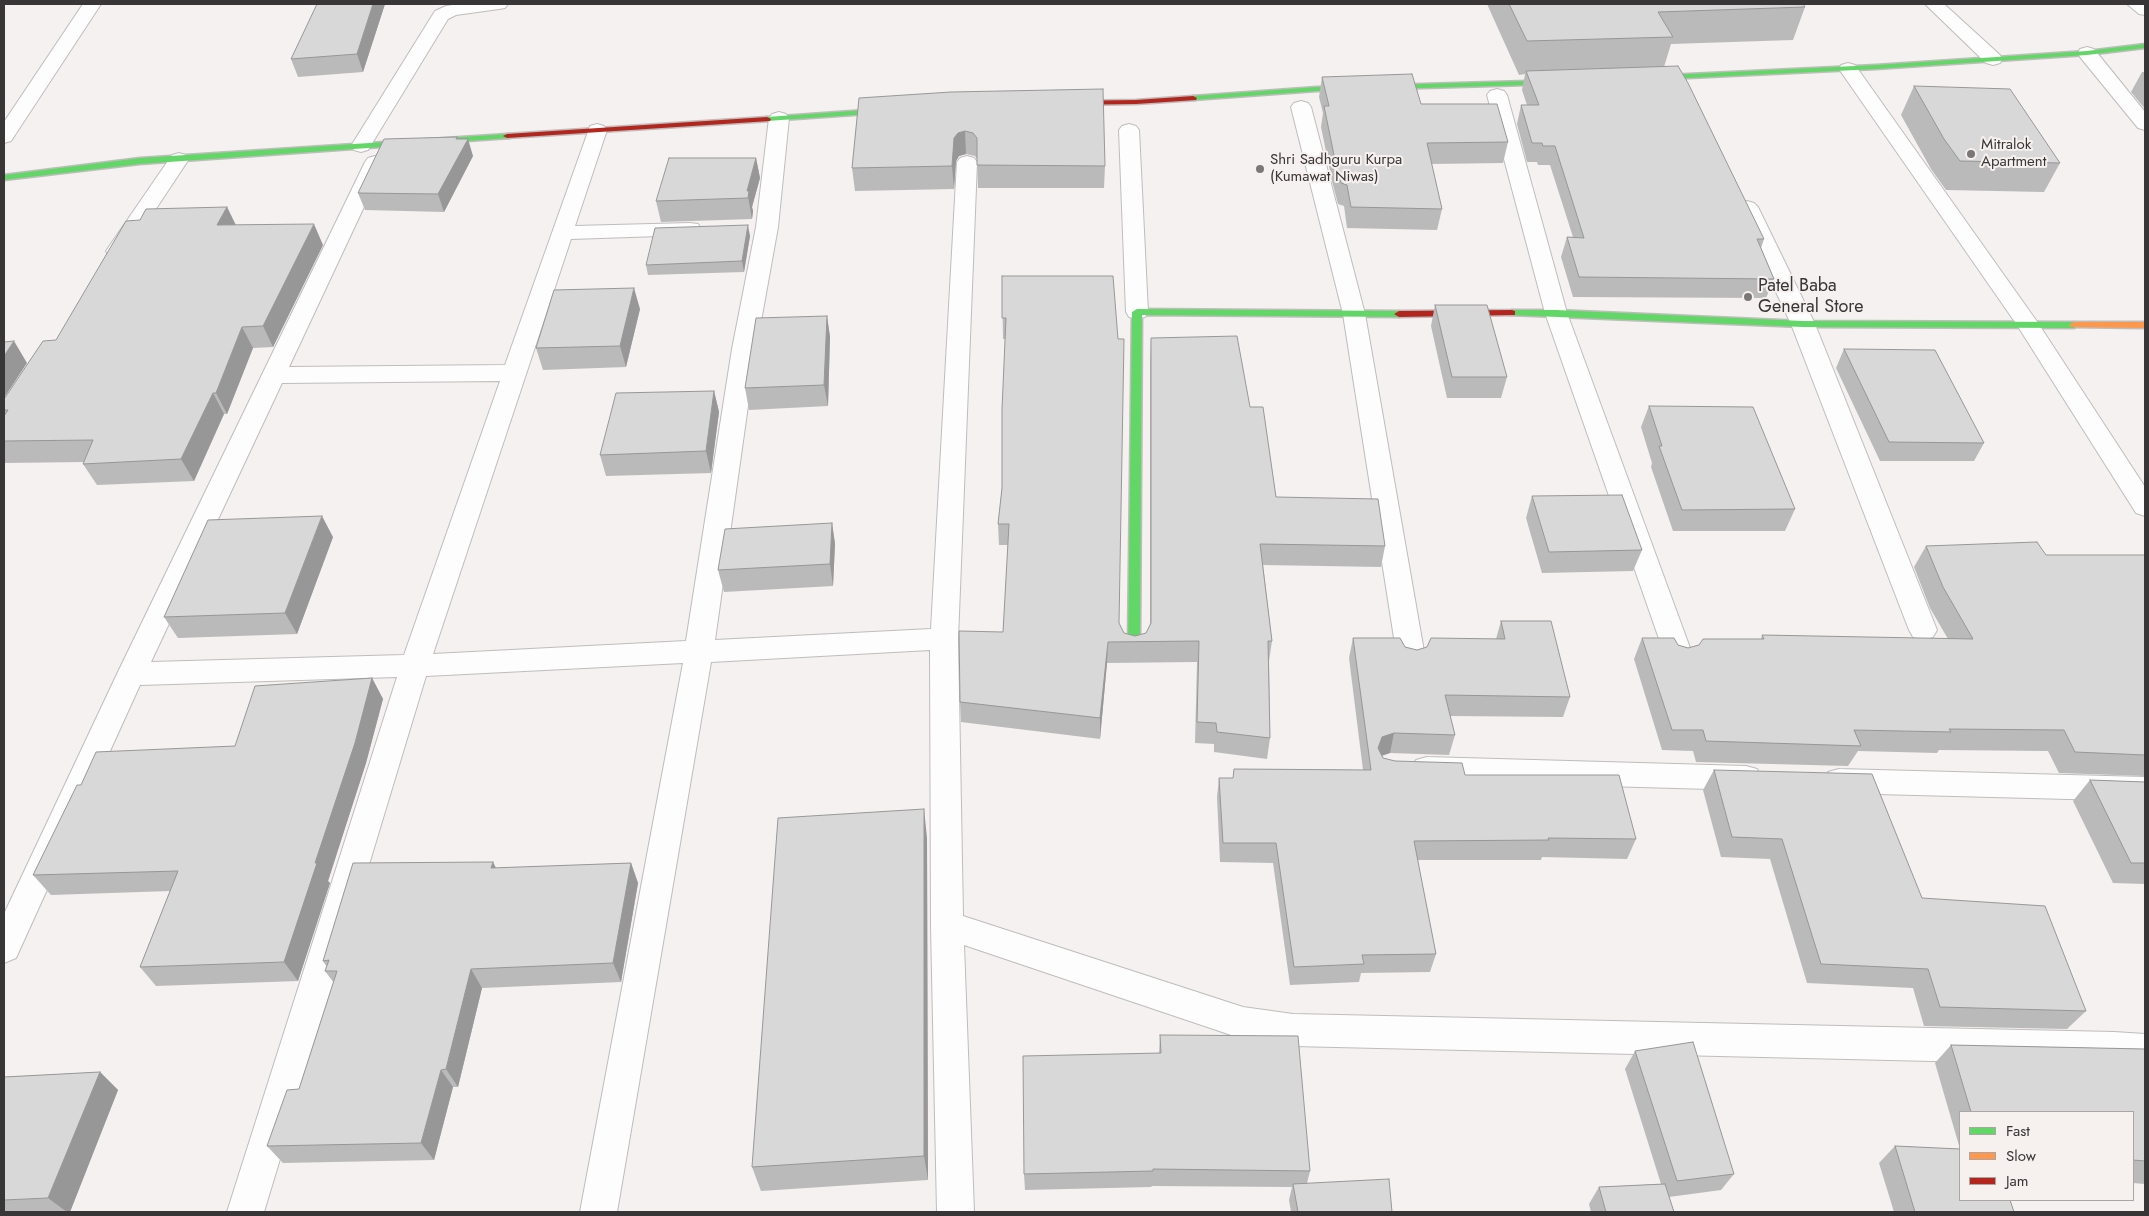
<!DOCTYPE html>
<html>
<head>
<meta charset="utf-8">
<style>
  body { margin:0 }
  #map { position:relative; width:2149px; height:1216px; overflow:hidden; background:#f4f1f0; font-family:Jost,sans-serif }
  canvas { display:block }
  .frame { position:absolute; inset:0; border:5px solid #383636; pointer-events:none }
  .legend { position:absolute; left:1959px; top:1111px; width:175px; height:90px; box-sizing:border-box; background:#f6f0ee; border:1px solid #aaa6a4; margin:0; padding:6px 9px; list-style:none; font-size:15px; color:#383636 }
  .legend li { display:flex; align-items:center; gap:10px; height:25px }
  .legend b { width:25px; border:1px solid #aaa6a4 }
</style>
</head>
<body>
<div id="map">
<canvas width="2149" height="1216"></canvas>
<div class="frame"></div>
<ul class="legend">
<li><b style="height:6px;background:#63d668"></b>Fast</li>
<li><b style="height:6px;background:#ff974d"></b>Slow</li>
<li><b style="height:6px;background:#b3261e"></b>Jam</li>
</ul>
</div>
<script>
const ctx = document.querySelector('canvas').getContext('2d');
ctx.lineJoin = 'round';
const poly = rows => new Path2D(rows.map(r => 'M' + r).join(''));
function trace(path, color, width, dash) { ctx.strokeStyle = color; ctx.lineWidth = width; ctx.lineCap = dash ? 'butt' : 'round'; ctx.setLineDash(dash || []); ctx.stroke(path); }
function paint(path, color) { ctx.fillStyle = color; ctx.fill(path, 'evenodd'); }
function write(font, color, halo, rows, align = 'center') {
  ctx.font = font + ' Jost,sans-serif'; ctx.lineWidth = 4; ctx.setLineDash([]); ctx.textBaseline = 'middle'; ctx.strokeStyle = halo; ctx.fillStyle = color; for (const [text, x, y, turn = 0] of rows) {
    ctx.save(); ctx.translate(x, y); ctx.rotate((+turn || 0) * Math.PI / 180); ctx.textAlign = isNaN(turn) ? turn : align; if (halo) ctx.strokeText(text, 0, 0); ctx.fillText(text, 0, 0); ctx.restore();
  }
}
const lane = poly([
  [83,4,101,4,11,141,4,143,4,122,83,4],
  [2127,4,2145,4,2145,15,2139,14,2127,4]
]);
const street = poly([
  [459,4,508,4,505,8,499,9,456,15,448,19,368,150,361,152,354,150,351,146,435,11,446,6,459,4],
  [1925,4,1944,4,2000,55,2002,59,2000,63,1993,65,1986,63,1925,4],
  [2087,47,2094,49,2145,112,2145,130,2138,128,2080,57,2078,53,2080,49,2087,47],
  [1848,63,1855,65,2038,323,2145,487,2145,516,2136,513,2017,325,1839,69,1841,65,1848,63],
  [1497,89,1504,91,1507,95,1567,313,1693,656,1689,664,1679,667,1669,664,1665,656,1545,313,1487,95,1490,91,1497,89],
  [1301,101,1308,103,1311,107,1365,314,1425,657,1421,665,1411,668,1401,665,1397,657,1343,314,1291,107,1294,103,1301,101],
  [779,112,786,114,789,118,778,227,756,349,715,640,931,629,957,162,960,158,967,156,974,158,977,162,958,639,963,916,1243,1007,1293,1014,2114,1032,2145,1034,2145,1066,1293,1046,1243,1039,964,945,974,1212,937,1212,931,926,930,650,711,662,617,1212,580,1212,683,663,426,676,264,1212,227,1212,397,677,140,685,16,958,4,963,4,914,117,674,365,162,368,158,375,156,382,158,385,162,289,367,505,365,590,126,597,124,604,126,607,130,575,226,690,223,698,224,701,229,698,234,690,235,571,239,433,654,686,641,732,349,756,227,769,118,772,114,779,112],
  [500,381,404,655,151,662,282,383,500,381],
  [1129,124,1136,126,1139,130,1148,312,1145,317,1137,319,1129,317,1126,312,1119,130,1122,126,1129,124],
  [179,153,186,155,189,159,128,251,125,256,117,258,109,256,106,251,172,155,179,153],
  [1747,201,1754,203,1758,207,1815,324,1937,630,1933,637,1923,640,1913,637,1909,630,1791,324,1736,207,1740,203,1747,201],
  [1427,757,1746,766,1757,769,1761,778,1757,787,1746,790,1427,781,1416,778,1412,769,1416,760,1427,757],
  [1839,769,2145,777,2145,801,1839,793,1828,790,1824,781,1828,772,1839,769]
]);
const fast = poly([
  [2145,44,2145,48,2087,55,1876,69,1647,80,1643,78,1647,76,1876,65,2087,51,2145,44],
  [1561,80,1564,80,1564,84,1317,91,1193,100,1189,98,1193,96,1317,87,1561,80],
  [894,108,897,108,897,112,767,121,763,119,767,117,894,108],
  [507,134,510,134,510,138,140,164,4,180,4,175,140,158,507,134],
  [1137,309,1399,311,1404,314,1399,317,1142,315,1140,644,1138,647,1134,648,1130,647,1128,644,1132,312,1137,309],
  [1512,310,1556,310,1803,321,2074,322,2079,325,2074,328,1803,327,1509,315,1509,311,1512,310]
]);
const slow = poly([
  [2074,322,2145,322,2145,328,2071,327,2069,325,2074,322]
]);
const jam = poly([
  [1193,96,1197,98,1196,100,1136,104,1065,105,1061,103,1065,101,1136,100,1193,96],
  [767,117,771,119,770,121,507,138,503,136,507,134,767,117],
  [1512,310,1515,311,1515,315,1399,317,1394,314,1399,311,1512,310]
]);
const wall = poly([
  [385,4,363,72,298,77,291,59],
  [1487,4,1803,4,1805,7,1793,40,1671,44,1664,67,1764,239,1761,248,1774,279,1766,298,1573,297,1561,257,1567,237,1573,237,1550,165,1538,165,1537,162,1527,162,1517,124,1521,105,1527,105,1522,90,1525,74,1519,75],
  [2142,72,2145,72,2145,109,2131,92],
  [1322,77,1508,142,1503,163,1431,164,1442,209,1437,230,1347,228,1344,206,1338,204,1332,181,1321,127,1323,113,1319,97],
  [1914,86,2060,163,2044,192,1946,190,1931,169,1901,115],
  [859,98,1105,166,1104,188,978,188,977,159,975,156,966,154,959,156,956,161,954,189,855,191,852,168],
  [457,137,458,139,473,156,444,212,365,210,358,193],
  [756,158,760,178,752,207,753,211,752,219,661,222,656,201],
  [227,207,236,225,323,245,273,347,253,348,227,414,224,414,194,481,97,485,83,464,84,462,4,463,4,399,56,340,140,220],
  [750,236,744,272,648,275,646,265],
  [1002,276,1119,623,1124,633,1135,636,1146,633,1150,625,1150,360,1151,338,1250,407,1276,497,1385,546,1381,567,1263,565,1272,641,1269,661,1270,738,1267,759,1214,752,1214,744,1195,743,1197,662,1107,663,1100,739,961,722,960,702,1003,632,1008,545,999,545,998,524,1002,488,1005,339,1003,339],
  [1435,305,1507,377,1501,398,1447,398,1431,326],
  [640,309,626,367,543,370,536,348],
  [827,316,830,337,828,406,749,410,745,388],
  [1844,349,1984,443,1974,461,1880,461,1836,368],
  [714,391,719,412,711,473,606,476,600,455],
  [1649,406,1795,509,1785,531,1673,531,1651,467,1652,463,1641,427],
  [1532,496,1642,550,1633,571,1542,573,1526,518],
  [832,523,835,544,833,586,724,592,718,570],
  [333,537,297,634,178,638,164,617],
  [1926,546,2046,555,2145,555,2145,776,2059,773,2048,751,1939,750,1937,753,1858,751,1848,766,1696,762,1693,751,1662,750,1634,659,1642,638,1678,645,1688,648,1699,645,1761,639,1762,635,1948,639,1930,608,1914,567],
  [1501,621,1570,697,1563,717,1450,716,1455,735,1449,755,1390,753,1382,756,1383,758,1395,761,1465,775,1636,839,1627,859,1542,857,1541,860,1417,860,1436,954,1430,972,1361,973,1359,982,1290,985,1273,863,1220,862,1217,797,1219,778,1233,778,1234,769,1363,770,1349,658,1353,638,1405,647,1417,650,1496,639],
  [372,678,383,699,366,763,328,881,330,883,298,981,156,986,140,967,170,891,51,895,33,875,81,785,235,746],
  [1714,770,1922,898,2086,1011,2067,1029,1924,1026,1913,988,1807,983,1770,859,1721,857,1703,790],
  [2090,780,2145,782,2145,884,2113,883,2073,801],
  [927,838,928,1180,761,1191,752,1167],
  [631,863,638,883,621,982,482,988,458,1087,453,1087,434,1160,283,1163,267,1146,299,1089,334,983,325,971,327,967,323,961,496,868],
  [1160,1035,1310,1171,1307,1183,1392,1212,1291,1212,1289,1200,1292,1187,1152,1186,1151,1187,1025,1190,1024,1174,1159,1053],
  [1951,1045,2145,1049,2145,1184,2133,1183,2133,1112,1960,1112,1960,1200,2014,1212,1894,1212,1879,1163,1895,1146,1960,1149,1935,1063],
  [1635,1051,1734,1174,1721,1190,1669,1197,1674,1212,1591,1212,1589,1204,1599,1187,1661,1184,1625,1069],
  [100,1072,118,1090,70,1212,4,1212,4,1077]
]);
const shadedWall = poly([
  [373,4,385,4,363,72,357,54],
  [965,131,966,154,959,156,956,161,954,189,952,166,954,138,958,133],
  [457,137,462,150,468,139,473,156,444,212,438,194],
  [756,158,760,178,752,207,753,211,752,219,747,191],
  [227,207,237,228,217,225],
  [314,224,323,245,273,347,263,326],
  [748,225,750,236,744,272,742,261],
  [634,288,640,309,626,367,620,346],
  [827,316,830,337,828,406,824,385],
  [242,327,253,348,227,414,216,393],
  [14,341,27,363,4,398,4,356],
  [714,391,719,412,711,473,706,451],
  [213,393,224,414,194,481,181,459],
  [322,516,333,537,297,634,285,613],
  [832,523,835,544,833,586,830,564],
  [1108,642,1107,663,1100,739,1100,718],
  [372,678,383,699,366,763,328,881,330,883,298,981,284,962],
  [1394,733,1390,753,1377,757,1378,748,1382,737],
  [924,809,927,838,928,1180,924,1156],
  [493,862,503,882,491,868],
  [631,863,638,883,621,982,613,963],
  [471,969,482,988,458,1087,446,1069],
  [441,1070,453,1087,434,1160,421,1143],
  [100,1072,118,1090,70,1212,67,1212,48,1198]
]);
const building = poly([
  [317,4,373,4,357,54,291,59,317,4],
  [1509,4,1803,4,1805,7,1658,12,1673,37,1527,41,1509,4],
  [1678,66,1688,83,1764,239,1757,239,1774,279,1579,277,1567,237,1584,238,1555,146,1543,146,1542,143,1532,143,1521,105,1539,105,1526,71,1678,66],
  [1412,74,1421,104,1497,104,1508,142,1427,143,1442,209,1351,207,1347,185,1341,183,1335,160,1324,106,1329,106,1322,77,1412,74],
  [1914,86,2010,89,2060,163,1960,161,1944,139,1914,86],
  [1103,89,1105,166,977,165,977,138,973,133,965,131,958,133,954,138,952,166,852,168,859,98,951,92,1103,89],
  [457,137,456,139,468,139,438,194,358,193,384,139,457,137],
  [669,158,756,158,747,191,749,191,748,198,656,201,669,158],
  [227,207,217,225,314,224,263,326,242,327,216,393,213,393,181,459,83,464,93,440,4,441,4,416,8,410,4,410,4,399,43,341,56,340,126,221,140,220,146,209,227,207],
  [748,225,742,261,646,265,655,228,748,225],
  [1002,276,1113,276,1118,339,1124,339,1119,623,1124,633,1135,636,1146,633,1151,623,1151,338,1237,336,1250,407,1263,407,1276,497,1378,499,1385,546,1260,544,1272,641,1268,641,1270,738,1217,732,1216,723,1197,722,1199,641,1108,642,1100,718,960,702,959,631,1003,632,1009,524,998,524,1002,488,1002,409,1006,318,1002,318,1002,276],
  [634,288,620,346,536,348,554,290,634,288],
  [1435,305,1487,305,1507,377,1452,377,1435,305],
  [827,316,824,385,745,388,756,318,827,316],
  [14,341,4,356,4,342,14,341],
  [1844,349,1935,350,1984,443,1889,442,1844,349],
  [714,391,706,451,600,455,616,393,714,391],
  [1649,406,1753,407,1795,509,1682,510,1659,446,1662,446,1649,406],
  [1622,495,1642,550,1549,552,1532,496,1622,495],
  [322,516,285,613,164,617,208,520,322,516],
  [832,523,830,564,718,570,725,529,832,523],
  [2037,542,2046,555,2145,555,2145,755,2075,752,2064,730,1949,729,1951,732,1854,730,1861,746,1706,741,1703,730,1672,730,1642,638,1674,638,1678,645,1688,648,1699,645,1703,639,1764,639,1762,635,1973,639,1943,587,1926,546,2037,542],
  [1501,621,1551,621,1570,697,1445,695,1455,735,1394,733,1382,737,1378,748,1383,758,1395,761,1462,763,1465,775,1619,775,1636,839,1548,838,1549,840,1414,841,1436,954,1362,955,1364,964,1294,967,1276,843,1223,843,1219,778,1233,778,1234,769,1371,770,1353,638,1400,638,1405,647,1417,650,1427,647,1431,638,1505,639,1501,621],
  [372,678,355,743,315,863,317,863,284,962,140,967,178,871,33,875,77,785,81,785,96,752,235,746,255,686,372,678],
  [1714,770,1872,774,1922,898,2045,906,2086,1011,1940,1007,1928,969,1821,964,1782,839,1732,837,1714,770],
  [2090,780,2145,782,2145,863,2131,863,2090,780],
  [924,809,924,1156,752,1167,778,818,924,809],
  [493,862,491,868,631,863,613,963,471,969,446,1069,441,1070,421,1143,267,1146,287,1090,299,1089,337,971,325,971,329,960,323,961,353,863,493,862],
  [1160,1035,1298,1036,1310,1171,1153,1169,1153,1171,1024,1174,1023,1056,1161,1053,1160,1035],
  [1693,1042,1734,1174,1677,1181,1635,1051,1693,1042],
  [1951,1045,2145,1049,2145,1161,2133,1160,2133,1112,1971,1112,1951,1045],
  [100,1072,48,1198,4,1200,4,1077,100,1072],
  [1895,1146,1960,1149,1960,1200,2010,1200,2014,1212,1915,1212,1895,1146],
  [1389,1179,1392,1212,1298,1212,1293,1184,1389,1179],
  [1665,1184,1674,1212,1606,1212,1599,1187,1665,1184]
]);
const markers = [
  [1971,154,5,"#7a7777"],
  [1260,169,5,"#7a7777"],
  [1748,297,5,"#7a7777"]
];
const farPoinames = [
  ["Mitralok",1981,145],
  ["Apartment",1981,162],
  ["Shri Sadhguru Kurpa",1270,160],
  ["(Kumawat Niwas)",1270,177]
];
const poiNames = [
  ["Patel Baba",1758,287],
  ["General Store",1758,308]
];
trace(lane, '#bfbdbc', 2);
trace(street, '#bfbdbc', 2);
trace(fast, '#bfbdbc', 3);
trace(slow, '#bfbdbc', 3);
trace(jam, '#bfbdbc', 3);
paint(lane, '#fdfdfd');
paint(street, '#fdfdfd');
paint(fast, '#63d668');
paint(slow, '#ff974d');
paint(jam, '#b3261e');
paint(wall, '#bbbaba');
paint(shadedWall, '#989797');
paint(building, '#d9d8d8');
trace(building, '#989797', 1);
for (const [x, y, r, color] of markers) { const dot = new Path2D(); dot.arc(x, y, r, 0, 2 * Math.PI); ctx.fillStyle = color; ctx.fill(dot); trace(dot, '#f6f0ee', 2); }
write('15px', '#383636', '#f6f0ee', farPoinames, 'left');
write('18px', '#383636', '#f6f0ee', poiNames, 'left');
</script>
</body>
</html>
